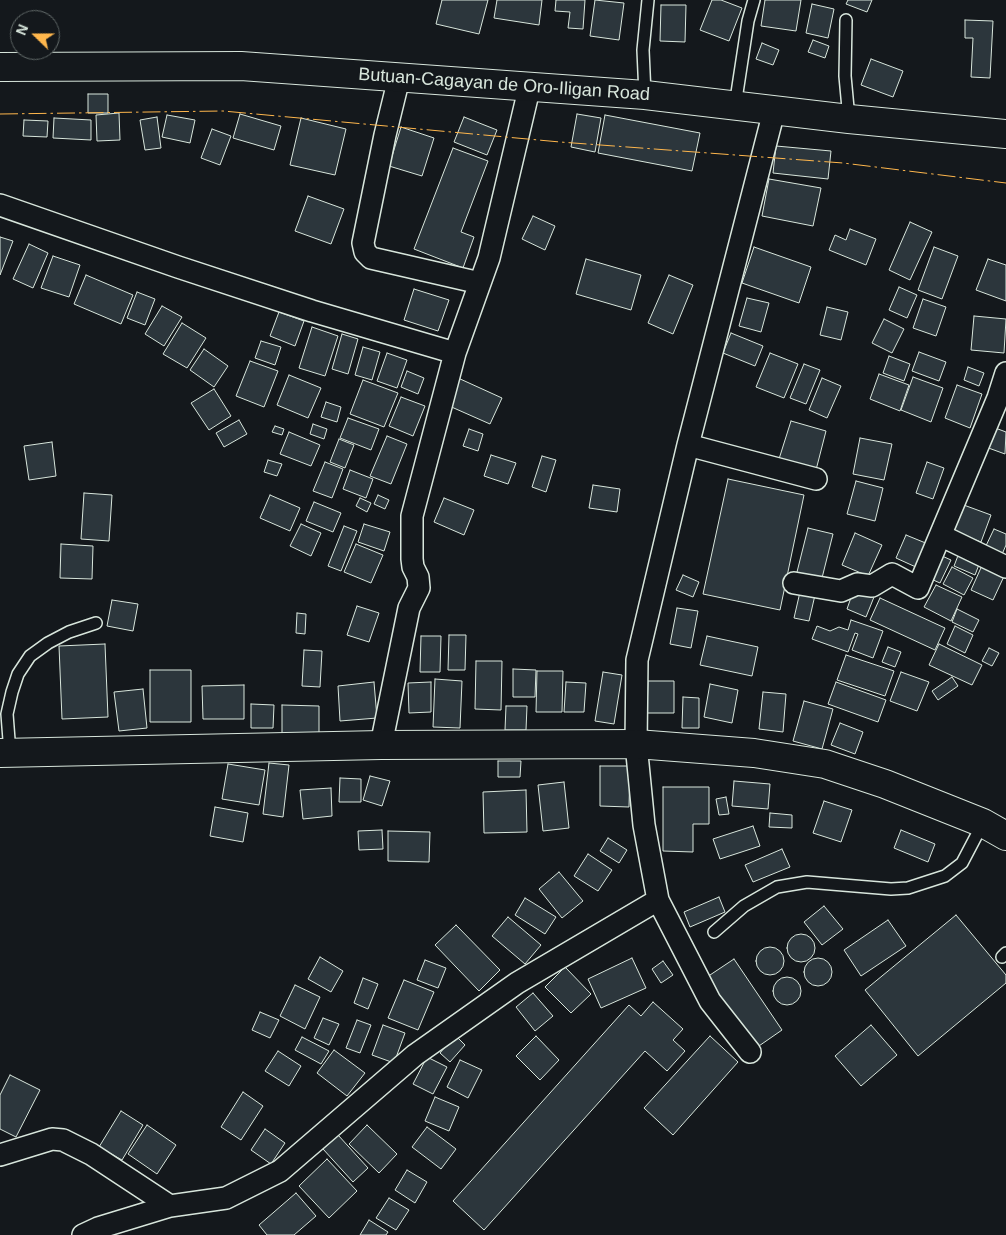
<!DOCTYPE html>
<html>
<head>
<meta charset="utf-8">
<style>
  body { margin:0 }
  #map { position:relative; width:1006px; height:1235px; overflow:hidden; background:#14181c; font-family:Helvetica,sans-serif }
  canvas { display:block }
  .north { position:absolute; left:10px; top:10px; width:50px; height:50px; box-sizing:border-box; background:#14181c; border:1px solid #626a69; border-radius:50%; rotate:292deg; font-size:14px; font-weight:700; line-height:20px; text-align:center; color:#d8e6dc }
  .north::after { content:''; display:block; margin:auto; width:18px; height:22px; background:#ffb74d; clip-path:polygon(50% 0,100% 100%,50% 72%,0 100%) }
</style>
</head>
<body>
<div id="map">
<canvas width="1006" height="1235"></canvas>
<div class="north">N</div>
</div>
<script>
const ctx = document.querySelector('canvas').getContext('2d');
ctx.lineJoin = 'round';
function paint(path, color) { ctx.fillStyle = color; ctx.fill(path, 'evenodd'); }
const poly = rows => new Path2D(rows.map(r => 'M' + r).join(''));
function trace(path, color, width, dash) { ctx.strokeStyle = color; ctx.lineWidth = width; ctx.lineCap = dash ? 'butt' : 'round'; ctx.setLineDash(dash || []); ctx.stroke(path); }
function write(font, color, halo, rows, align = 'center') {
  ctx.font = font + ' Helvetica,sans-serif'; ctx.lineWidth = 4; ctx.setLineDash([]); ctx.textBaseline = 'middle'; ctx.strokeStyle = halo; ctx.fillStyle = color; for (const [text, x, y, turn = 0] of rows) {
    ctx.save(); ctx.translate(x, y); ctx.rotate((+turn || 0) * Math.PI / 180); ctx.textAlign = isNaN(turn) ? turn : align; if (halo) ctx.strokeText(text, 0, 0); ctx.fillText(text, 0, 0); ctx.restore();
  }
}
const building = poly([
  [442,0,488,0,479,34,436,24,442,0],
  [497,0,542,0,539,25,494,18,497,0],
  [556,0,585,0,583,29,568,28,570,12,555,11,556,0],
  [595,0,624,3,619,40,590,36,595,0],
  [712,0,721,0,742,8,729,41,700,30,712,0],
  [765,0,801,0,796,31,761,26,765,0],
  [848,0,872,0,867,12,846,4,848,0],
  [812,4,834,9,828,38,806,33,812,4],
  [661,5,686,5,685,42,660,41,661,5],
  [965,20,993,21,990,78,971,77,973,38,965,38,965,20],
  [813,40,829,46,825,58,808,52,813,40],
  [762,43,779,50,773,65,756,59,762,43],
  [871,59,903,71,893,97,861,85,871,59],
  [88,94,108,94,108,113,88,113,88,94],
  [119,113,120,140,97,141,96,115,119,113],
  [240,114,281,126,274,150,233,138,240,114],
  [577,114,601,118,595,152,571,147,577,114],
  [167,115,195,120,190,143,162,137,167,115],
  [605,115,700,133,692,171,598,153,605,115],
  [157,117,161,148,145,150,140,120,157,117],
  [464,117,497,130,487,155,454,142,464,117],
  [54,118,91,120,91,140,53,138,54,118],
  [301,118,346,129,335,175,290,165,301,118],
  [24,120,48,121,47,137,23,136,24,120],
  [401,127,434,138,422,176,389,166,401,127],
  [212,129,231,136,220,165,201,158,212,129],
  [776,146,831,151,828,179,773,173,776,146],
  [453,148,488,161,461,232,474,237,463,268,414,249,453,148],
  [769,179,821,188,813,226,762,216,769,179],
  [308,196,344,209,331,244,295,231,308,196],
  [533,216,555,226,545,250,522,239,533,216],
  [910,222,932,232,910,280,889,270,910,222],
  [850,229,876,239,866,265,829,250,835,235,846,240,850,229],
  [0,237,13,241,0,275,0,237],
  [29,244,48,253,33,288,13,279,29,244],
  [754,247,811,267,799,303,742,283,754,247],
  [934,247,958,256,942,299,918,290,934,247],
  [53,256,80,265,69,297,41,288,53,256],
  [586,259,641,275,631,310,576,294,586,259],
  [988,259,1006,265,1006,301,976,290,988,259],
  [86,275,133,295,121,324,74,304,86,275],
  [669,275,693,285,673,334,648,323,669,275],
  [899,287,917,295,907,318,889,310,899,287],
  [414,289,449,300,438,331,404,320,414,289],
  [137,292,155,299,145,325,127,318,137,292],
  [747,298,769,303,761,332,739,326,747,298],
  [923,299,946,307,936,336,913,328,923,299],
  [162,306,182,317,164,346,145,334,162,306],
  [827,307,848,312,841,340,820,335,827,307],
  [279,312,304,321,295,346,270,336,279,312],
  [974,316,1006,319,1004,353,971,350,974,316],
  [884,319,904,329,892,353,872,343,884,319],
  [182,323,206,338,187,368,163,354,182,323],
  [312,327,338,336,325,376,299,368,312,327],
  [731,333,763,346,755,366,723,353,731,333],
  [342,334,358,339,348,374,332,369,342,334],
  [261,341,281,347,275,365,255,358,261,341],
  [363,347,380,352,372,380,355,375,363,347],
  [204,349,228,366,214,387,190,370,204,349],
  [919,352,946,362,939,381,912,371,919,352],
  [387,353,407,360,397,388,377,381,387,353],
  [770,353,798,364,784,398,756,387,770,353],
  [889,356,910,364,904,381,883,373,889,356],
  [250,361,278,371,264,407,236,396,250,361],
  [804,364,820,370,806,404,790,398,804,364],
  [968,367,984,373,979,386,964,380,968,367],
  [407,371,424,378,418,394,401,387,407,371],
  [879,374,909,385,900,411,870,399,879,374],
  [289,375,321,388,308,418,277,405,289,375],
  [913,377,943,388,931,422,901,410,913,377],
  [458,378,502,398,490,424,447,405,458,378],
  [822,378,841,386,827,418,809,410,822,378],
  [363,380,398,393,384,427,350,414,363,380],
  [957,385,982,394,970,428,945,418,957,385],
  [214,389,231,416,209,430,191,403,214,389],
  [401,397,425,406,413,436,389,426,401,397],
  [326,402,341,407,337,422,321,417,326,402],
  [348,418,379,429,371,450,340,438,348,418],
  [239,420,247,434,224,447,216,433,239,420],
  [791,421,826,431,816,470,779,459,791,421],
  [313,424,327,429,324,439,310,434,313,424],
  [275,426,284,429,282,435,272,432,275,426],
  [990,426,1006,432,1005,454,983,446,990,426],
  [469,429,483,434,478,451,463,446,469,429],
  [289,432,320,445,311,466,280,454,289,432],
  [387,436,407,444,391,484,370,476,387,436],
  [860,438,892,444,884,480,853,474,860,438],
  [339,439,354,445,345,468,330,462,339,439],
  [52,442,56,476,29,480,24,446,52,442],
  [491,455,516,463,508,484,484,476,491,455],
  [542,456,556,460,546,492,532,487,542,456],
  [268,460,282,464,277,476,264,472,268,460],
  [325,462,343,469,332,498,313,491,325,462],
  [927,462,944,468,933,499,916,493,927,462],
  [350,470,373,479,366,498,343,489,350,470],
  [728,479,804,495,780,610,703,594,728,479],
  [856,481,883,488,875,521,847,514,856,481],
  [593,485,620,489,617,512,589,508,593,485],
  [84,493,112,495,109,541,81,539,84,493],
  [270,495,300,508,290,531,260,518,270,495],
  [378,495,389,500,385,509,374,504,378,495],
  [360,498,371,503,367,512,356,506,360,498],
  [444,498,474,510,464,535,434,522,444,498],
  [314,502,341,513,333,532,306,521,314,502],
  [961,504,991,515,981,542,951,531,961,504],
  [301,524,321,533,311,556,290,546,301,524],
  [364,524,390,532,384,551,358,542,364,524],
  [344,526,357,531,341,571,328,566,344,526],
  [808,528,833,534,821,582,796,576,808,528],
  [994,529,1006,534,1006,545,1000,559,983,552,994,529],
  [855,533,882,545,868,576,842,565,855,533],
  [906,535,928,544,918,568,896,558,906,535],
  [61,544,93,546,92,579,60,578,61,544],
  [356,544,383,555,371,583,344,572,356,544],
  [959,553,980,562,975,575,954,566,959,553],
  [942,556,951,560,940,583,931,579,942,556],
  [984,561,1006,572,993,600,971,590,984,561],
  [952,567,973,578,964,595,943,584,952,567],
  [683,575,699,582,693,597,676,590,683,575],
  [936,585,962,597,951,621,924,607,936,585],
  [854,589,874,597,866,617,847,609,854,589],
  [800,592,815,595,809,621,794,618,800,592],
  [880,598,945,628,935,650,870,620,880,598],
  [112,600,138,604,133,631,107,626,112,600],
  [357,606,379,613,369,642,347,635,357,606],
  [677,608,698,611,691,648,670,644,677,608],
  [957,609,979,620,973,632,952,622,957,609],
  [297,613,306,614,305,634,296,633,297,613],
  [851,620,883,631,873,658,852,650,858,634,855,633,848,652,812,639,817,626,830,631,839,627,848,630,851,620],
  [955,626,973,635,965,653,947,644,955,626],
  [449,635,466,635,465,670,448,670,449,635],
  [421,636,441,636,440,672,420,672,421,636],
  [707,636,758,647,752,676,700,665,707,636],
  [105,644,108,717,62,719,59,646,105,644],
  [939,644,982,665,972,685,929,665,939,644],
  [888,647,901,652,895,667,882,662,888,647],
  [989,648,999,653,992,666,982,661,989,648],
  [304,650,322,651,320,687,302,686,304,650],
  [846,655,894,671,885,696,837,680,846,655],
  [476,661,502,661,501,710,475,709,476,661],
  [513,669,536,670,535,697,513,697,513,669],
  [150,670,191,670,191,722,150,722,150,670],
  [537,671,563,671,562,712,536,712,537,671],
  [603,672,622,675,614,724,595,721,603,672],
  [901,672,929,682,917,711,890,701,901,672],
  [952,677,958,686,938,700,932,691,952,677],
  [435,679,462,681,460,728,433,727,435,679],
  [648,681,674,681,674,713,647,713,648,681],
  [374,682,377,718,340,721,338,686,374,682],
  [431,682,431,712,409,713,408,683,431,682],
  [566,682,586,683,584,712,564,712,566,682],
  [836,682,886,700,878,722,828,704,836,682],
  [710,684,738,690,732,723,704,717,710,684],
  [244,685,244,719,203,719,202,686,244,685],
  [143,689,147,728,119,731,114,692,143,689],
  [763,692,786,694,783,732,759,729,763,692],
  [683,697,699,698,699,728,682,728,683,697],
  [804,701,833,709,822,749,793,741,804,701],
  [251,704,274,705,273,728,251,728,251,704],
  [282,705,319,706,319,735,282,735,282,705],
  [506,706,527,706,526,730,505,730,506,706],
  [840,723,863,732,855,754,831,745,840,723],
  [498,761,521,761,520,777,498,777,498,761],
  [269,763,289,765,283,817,263,814,269,763],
  [228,764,265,770,259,805,222,799,228,764],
  [600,766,630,766,629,807,600,806,600,766],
  [370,776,390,781,382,806,363,800,370,776],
  [340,778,361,779,361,802,339,802,340,778],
  [734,781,770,784,768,809,732,806,734,781],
  [564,782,569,828,543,831,538,785,564,782],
  [663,787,709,787,709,824,693,824,693,852,663,851,663,787],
  [331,788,332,816,303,819,300,790,331,788],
  [526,790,527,832,484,833,483,792,526,790],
  [726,797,729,814,719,815,716,799,726,797],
  [824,801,852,810,841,842,813,833,824,801],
  [215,807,248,813,243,842,210,836,215,807],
  [770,813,792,815,792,828,769,827,770,813],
  [753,826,760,846,720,859,713,839,753,826],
  [382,830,383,849,359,850,358,831,382,830],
  [901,830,935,844,928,862,894,848,901,830],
  [388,831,430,832,429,862,388,861,388,831],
  [608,838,627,850,619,863,600,851,608,838],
  [782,849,790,867,753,882,745,865,782,849],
  [588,854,612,870,598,891,574,876,588,854],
  [559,872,583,901,562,918,539,889,559,872],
  [719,897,725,912,690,927,684,912,719,897],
  [525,898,556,917,545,934,515,915,525,898],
  [824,906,843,929,822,945,804,922,824,906],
  [956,915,1006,975,1006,983,918,1056,865,990,956,915],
  [508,917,541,945,525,964,492,936,508,917],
  [888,920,906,946,861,976,844,950,888,920],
  [456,925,500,970,479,991,435,945,456,925],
  '787 948a14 14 0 1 1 28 0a14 14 0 1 1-28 0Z',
  '756 961a14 14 0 1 1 28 0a14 14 0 1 1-28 0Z',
  [320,957,343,971,331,992,308,979,320,957],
  '804 972a14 14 0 1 1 28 0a14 14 0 1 1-28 0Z',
  [632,958,646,988,601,1008,588,979,632,958],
  [734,959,782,1030,756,1048,707,977,734,959],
  [425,960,446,968,438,988,417,980,425,960],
  [663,961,673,975,661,983,652,969,663,961],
  [565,967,591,994,571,1013,545,987,565,967],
  '773 991a14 14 0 1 1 28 0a14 14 0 1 1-28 0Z',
  [363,978,378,984,368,1009,354,1003,363,978],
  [404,980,434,992,418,1030,388,1018,404,980],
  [295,985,320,997,305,1029,280,1016,295,985],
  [533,993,553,1016,535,1031,516,1007,533,993],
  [653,1002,683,1029,673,1040,685,1051,667,1071,645,1051,484,1230,453,1201,629,1005,641,1016,653,1002],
  [260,1012,279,1020,270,1038,252,1030,260,1012],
  [323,1018,339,1024,329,1045,314,1038,323,1018],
  [357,1020,371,1025,360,1053,346,1048,357,1020],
  [383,1025,405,1033,394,1063,372,1055,383,1025],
  [871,1025,897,1055,861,1086,835,1056,871,1025],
  [455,1035,465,1045,450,1062,440,1053,455,1035],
  [536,1036,559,1060,540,1080,516,1056,536,1036],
  [710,1036,738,1062,673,1135,644,1108,710,1036],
  [302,1037,329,1051,321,1064,295,1050,302,1037],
  [334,1050,365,1073,347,1096,317,1073,334,1050],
  [278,1051,301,1066,289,1086,265,1071,278,1051],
  [427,1057,447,1067,433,1094,413,1084,427,1057],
  [460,1060,482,1070,468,1098,447,1087,460,1060],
  [10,1075,40,1090,16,1137,0,1129,0,1095,10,1075],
  [243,1092,263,1106,241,1140,221,1127,243,1092],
  [435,1097,459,1107,449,1131,425,1121,435,1097],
  [121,1111,143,1125,122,1160,99,1147,121,1111],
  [147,1125,176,1145,157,1174,128,1154,147,1125],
  [367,1125,397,1154,379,1173,349,1144,367,1125],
  [427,1127,456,1149,441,1169,412,1147,427,1127],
  [265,1129,285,1143,271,1164,251,1150,265,1129],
  [338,1135,368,1168,353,1182,323,1149,338,1135],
  [327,1159,357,1191,329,1218,299,1186,327,1159],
  [407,1170,427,1182,415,1203,395,1190,407,1170],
  [296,1193,316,1216,294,1235,267,1235,259,1225,296,1193],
  [389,1198,409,1210,396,1230,376,1218,389,1198],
  [369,1220,388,1232,386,1235,360,1235,369,1220]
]);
const service = poly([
  [846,20,845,76,849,119],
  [645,95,643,50,648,0],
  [735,106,748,21,754,0],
  [10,753,7,714,12,692,18,674,30,656,48,643,69,632,96,623],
  [714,932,744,906,777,887,807,882,891,889,908,888,945,876,962,863,983,823],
  [1002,957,1006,953]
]);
const minor = poly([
  [399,78,385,135,363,243,365,252,371,258,480,283],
  [0,205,178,267,312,311,455,353],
  [688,445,816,479],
  [942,536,1006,567],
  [794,583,841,591,857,584,872,586,892,574,918,588,998,398,1006,373],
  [381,745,409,608,419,588,418,577,413,567,412,559,412,516,455,353,489,258,530,85],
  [750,1052,710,1001,658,900,644,825,636,744,637,660,688,445,774,111],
  [0,1155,52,1139,63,1140,91,1154,170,1206,226,1198,280,1171,415,1055,517,983,658,900],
  [83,1235,98,1228,170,1206]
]);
const tertiary = poly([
  [0,753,381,745,636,744,754,753,825,764,885,784,983,823,1006,836]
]);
const trunk = poly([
  [0,67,241,66,645,95,849,119,1006,134]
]);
const power = poly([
  [0,114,223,111,560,142,843,163,1006,183]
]);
const streetNames = [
  ["Butuan-Cagayan de Oro-Iligan Road",504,85,4]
];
paint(building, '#2c363c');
trace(building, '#d8e6dc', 1);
trace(service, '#d8e6dc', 14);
trace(minor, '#d8e6dc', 24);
trace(tertiary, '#d8e6dc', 30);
trace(trunk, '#d8e6dc', 30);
trace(service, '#14181c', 11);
trace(minor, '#14181c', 21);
trace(tertiary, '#14181c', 28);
trace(trunk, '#14181c', 28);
trace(power, '#ffb74d', 1, [18, 4, 2.5, 4]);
write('18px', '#d8e6dc', '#14181c', streetNames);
</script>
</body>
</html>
